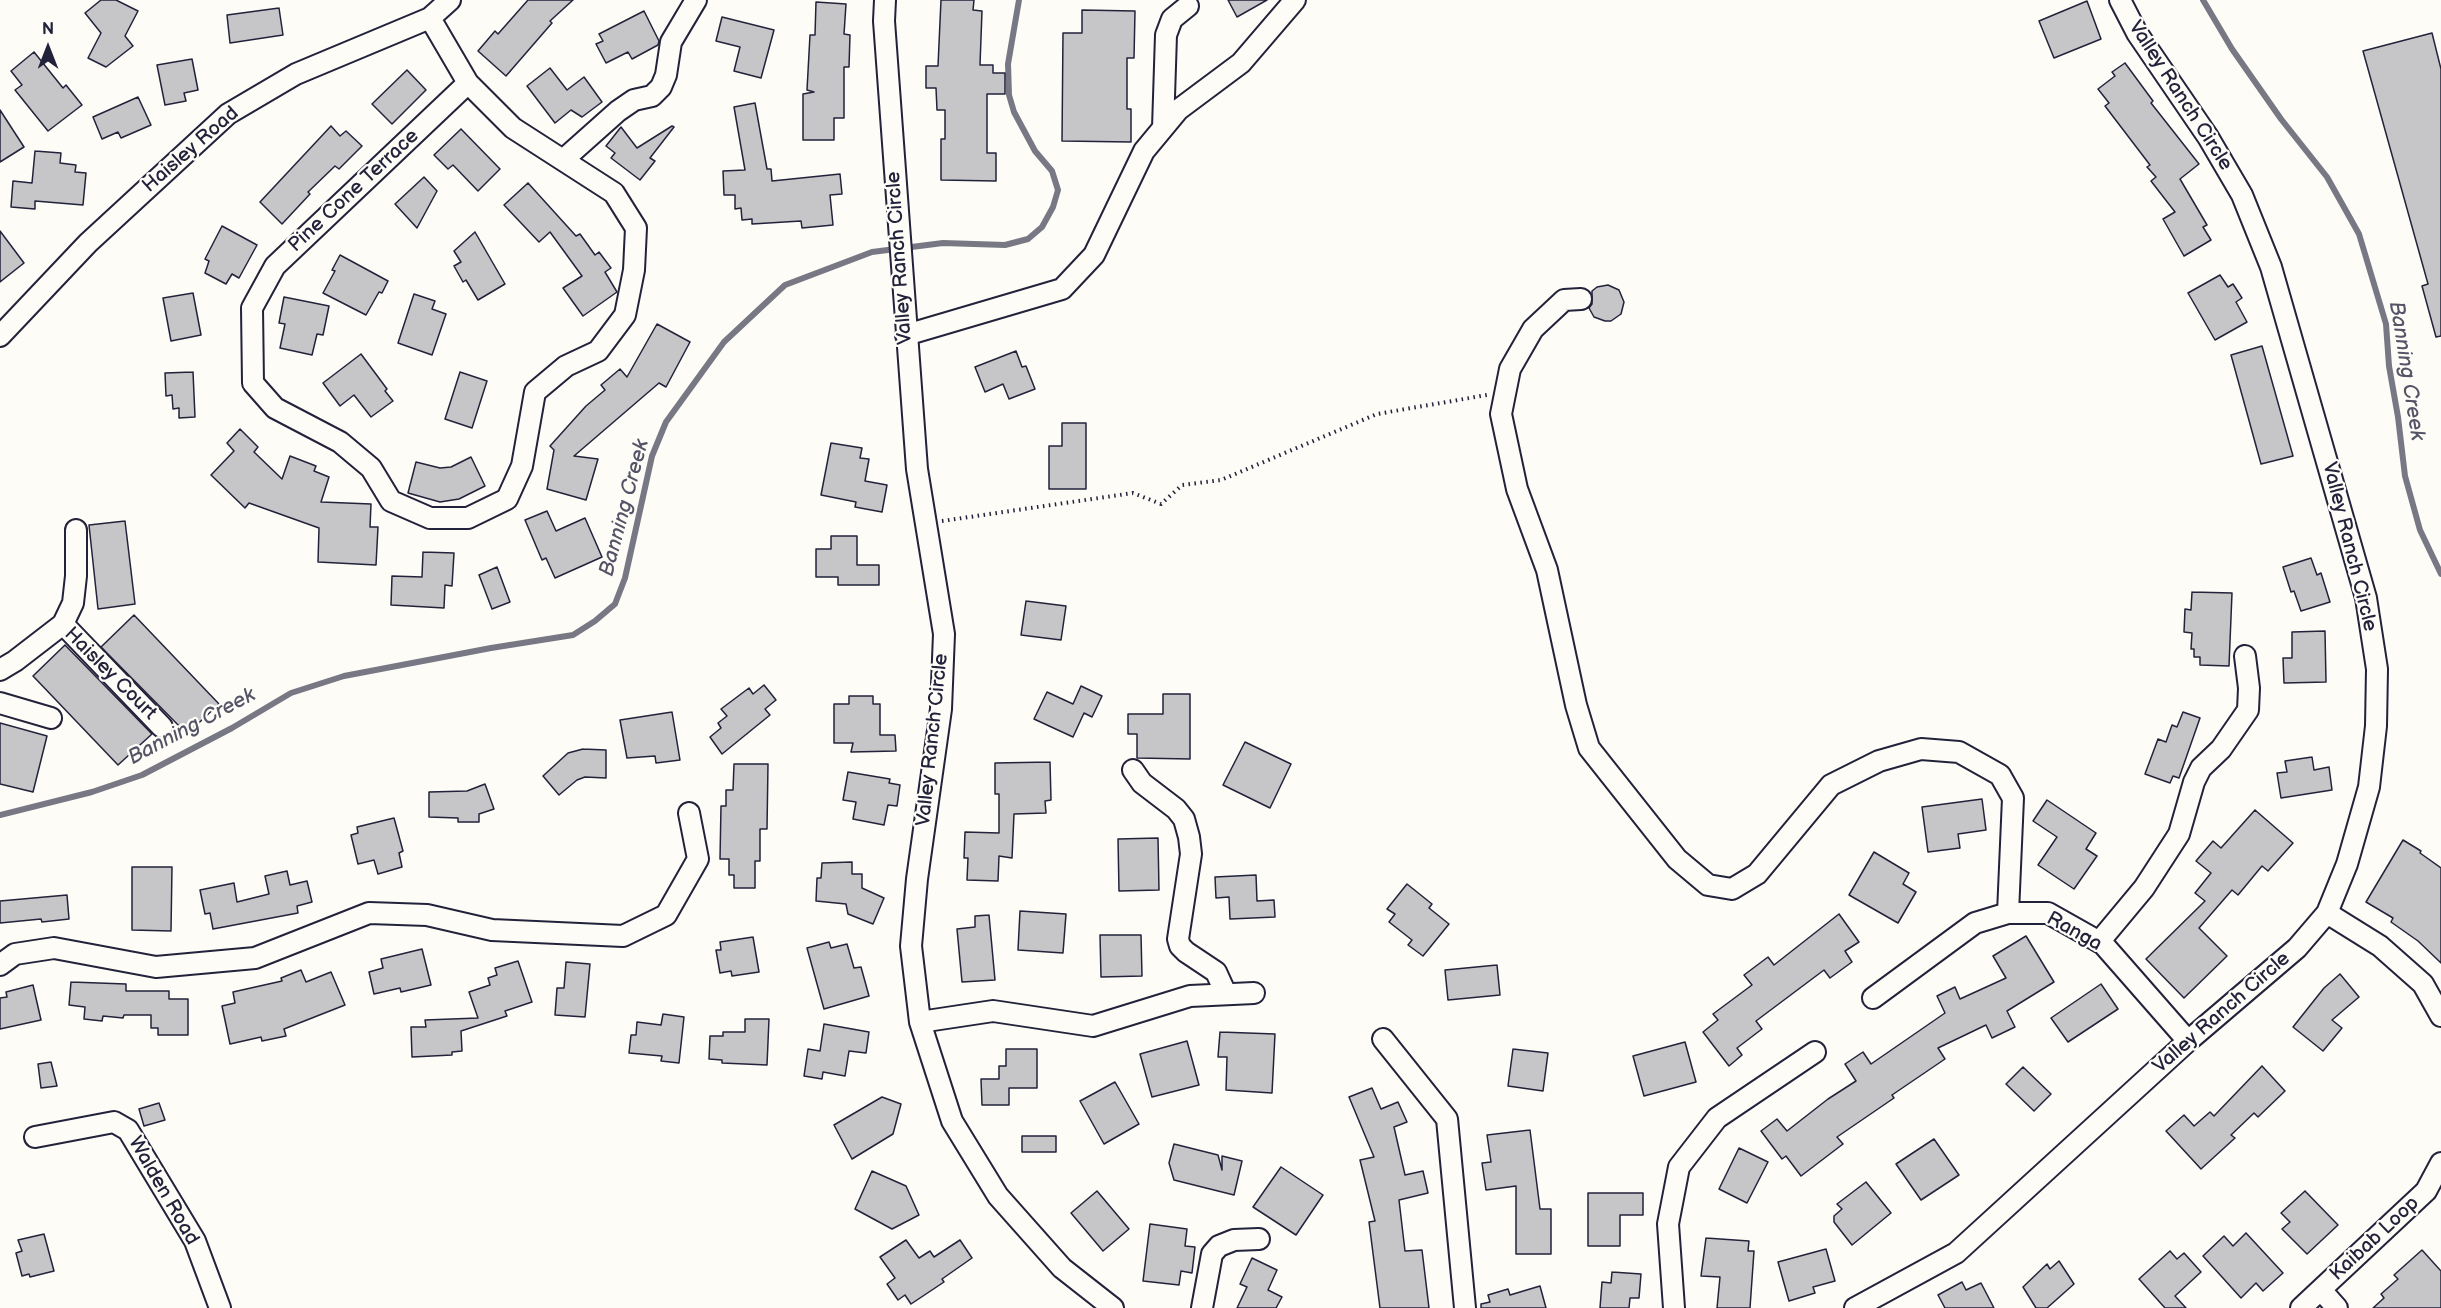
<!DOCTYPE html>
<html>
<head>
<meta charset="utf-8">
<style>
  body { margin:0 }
  #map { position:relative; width:2441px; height:1308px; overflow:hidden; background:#fdfcf7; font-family:"Balsamiq Sans",sans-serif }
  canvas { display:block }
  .north { position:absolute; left:18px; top:18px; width:60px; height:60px; -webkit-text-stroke:4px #fdfcf7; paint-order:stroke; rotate:0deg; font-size:16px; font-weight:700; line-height:24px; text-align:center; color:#22223b }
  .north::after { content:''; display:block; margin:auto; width:21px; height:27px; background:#22223b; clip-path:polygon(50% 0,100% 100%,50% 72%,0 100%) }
</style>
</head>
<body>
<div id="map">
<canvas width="2441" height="1308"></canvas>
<div class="north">N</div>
</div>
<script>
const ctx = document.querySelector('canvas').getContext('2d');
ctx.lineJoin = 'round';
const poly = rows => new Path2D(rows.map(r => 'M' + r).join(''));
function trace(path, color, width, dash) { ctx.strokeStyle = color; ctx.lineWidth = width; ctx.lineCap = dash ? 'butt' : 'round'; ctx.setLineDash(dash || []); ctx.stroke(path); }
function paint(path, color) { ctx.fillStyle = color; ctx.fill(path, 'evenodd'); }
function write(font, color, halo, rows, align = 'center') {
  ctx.font = font + ' "Balsamiq Sans",sans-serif'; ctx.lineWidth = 4.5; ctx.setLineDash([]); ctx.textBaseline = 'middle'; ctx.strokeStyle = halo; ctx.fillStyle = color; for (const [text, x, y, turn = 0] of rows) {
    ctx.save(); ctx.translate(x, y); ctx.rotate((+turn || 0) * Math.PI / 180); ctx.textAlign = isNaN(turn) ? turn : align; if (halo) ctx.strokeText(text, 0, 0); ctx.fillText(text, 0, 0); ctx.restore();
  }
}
const stream = poly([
  [2203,0,2232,49,2281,119,2327,177,2359,234,2386,324,2389,366,2398,417,2405,476,2420,530,2441,574],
  [0,815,92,792,142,775,232,728,291,693,344,676,491,648,573,635,595,621,615,604,625,578,652,456,666,422,724,342,785,285,872,252,943,243,1005,245,1028,239,1042,227,1053,207,1058,190,1052,171,1035,151,1014,112,1009,95,1008,64,1019,0]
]);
const building = poly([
  [101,0,116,0,138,11,125,36,133,46,106,67,88,58,101,33,85,13,101,0],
  [528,0,573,0,550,21,552,23,506,76,478,51,495,31,498,34,528,0],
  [941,0,974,0,973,10,982,11,980,65,993,65,993,73,1005,73,1005,94,987,94,987,153,996,153,996,181,941,180,941,139,945,139,945,110,937,110,936,88,926,88,926,66,938,66,941,0],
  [1228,0,1267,0,1237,17,1228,0],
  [2087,1,2101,39,2054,58,2039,21,2087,1],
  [816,2,846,4,844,34,850,35,849,67,844,67,844,118,834,118,834,140,803,140,803,94,814,92,807,90,810,35,815,35,816,2],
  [279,8,283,35,230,43,227,15,279,8],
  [1082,10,1135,11,1134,58,1127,58,1127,109,1131,109,1131,142,1062,141,1063,33,1082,33,1082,10],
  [644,11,659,41,658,45,632,59,628,52,606,63,596,44,603,41,599,34,644,11],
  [722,17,774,30,761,78,734,71,740,47,716,41,722,17],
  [2432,33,2441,69,2441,336,2436,337,2422,286,2428,284,2363,51,2432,33],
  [34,52,63,88,66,85,82,105,48,131,15,90,22,85,11,71,34,52],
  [192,59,198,90,184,93,186,101,165,105,157,65,192,59],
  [2125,63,2153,101,2151,103,2199,164,2180,179,2207,225,2203,227,2211,240,2184,256,2163,219,2175,212,2151,181,2156,177,2147,167,2150,165,2105,106,2109,103,2098,89,2115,76,2112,72,2125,63],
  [550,68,567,90,584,77,602,102,582,117,571,110,555,123,527,86,550,68],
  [407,70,426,90,392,124,372,104,407,70],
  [138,97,151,125,121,138,118,132,102,139,93,117,138,97],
  [755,103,767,169,771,169,772,181,840,174,842,194,830,195,833,225,802,228,801,221,752,224,752,219,742,220,741,208,735,209,735,195,724,195,723,171,745,170,734,107,755,103],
  [0,110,24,147,0,162,0,110],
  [331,126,340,136,346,131,362,146,339,169,335,166,308,192,310,194,282,224,260,202,331,126],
  [672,126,674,127,650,158,655,161,640,180,611,158,615,153,606,146,621,127,637,148,672,126],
  [461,129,500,169,478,191,453,165,448,169,434,155,461,129],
  [35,151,61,153,60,163,76,165,75,172,86,173,83,205,35,201,35,209,11,207,13,181,32,183,35,151],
  [424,177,437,191,417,228,395,204,424,177],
  [528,183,576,236,580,234,595,255,599,252,611,268,605,272,617,292,583,316,563,288,582,276,550,232,539,242,504,205,528,183],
  [222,226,257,245,239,278,232,274,226,284,205,273,209,261,205,259,222,226],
  [0,231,24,263,0,282,0,231],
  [475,232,505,284,478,300,466,280,463,282,454,266,461,262,454,251,475,232],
  [340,255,388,281,382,293,379,292,366,315,323,293,335,271,332,270,340,255],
  [2220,275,2228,287,2233,284,2242,298,2236,302,2247,322,2215,340,2188,293,2220,275],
  [1608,285,1619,290,1624,302,1621,314,1611,321,1605,321,1594,317,1589,308,1592,304,1592,291,1597,287,1608,285],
  [193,293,201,335,171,341,163,298,193,293],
  [414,294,435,301,432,309,446,314,432,355,398,343,414,294],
  [284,297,329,306,323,335,317,334,312,355,280,348,285,324,279,323,284,297],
  [657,324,690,342,666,387,659,383,574,456,598,459,586,500,547,489,554,450,550,446,586,406,605,390,601,385,620,369,627,377,657,324],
  [2262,346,2293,456,2261,464,2231,355,2262,346],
  [1016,351,1022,367,1026,366,1035,389,1009,399,1003,384,985,392,975,367,1016,351],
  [361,354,387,389,385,391,393,401,371,417,354,395,340,406,323,383,361,354],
  [193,372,195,417,179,418,179,408,173,409,172,395,166,396,165,373,193,372],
  [460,372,487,381,472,428,445,419,460,372],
  [1062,423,1086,423,1086,489,1049,489,1049,446,1062,446,1062,423],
  [240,429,258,447,254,452,282,479,290,456,316,466,314,471,329,477,321,502,371,504,370,527,378,527,376,565,318,562,319,528,249,503,245,508,211,475,234,451,227,443,240,429],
  [831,443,862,448,860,458,869,459,865,481,887,485,882,512,855,507,856,502,821,495,831,443],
  [471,457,485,486,459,499,440,502,408,493,416,462,440,468,451,467,471,457],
  [547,511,556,531,585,518,602,557,555,578,546,558,542,560,525,520,547,511],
  [125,521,135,604,98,609,89,525,125,521],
  [831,536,857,536,857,565,879,565,879,585,838,585,838,577,816,577,816,549,831,549,831,536],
  [423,552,454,553,452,586,445,585,444,608,391,605,392,576,422,577,423,552],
  [2311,558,2317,575,2321,573,2330,602,2301,611,2294,591,2291,592,2283,567,2311,558],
  [497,567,510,602,492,609,479,575,497,567],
  [2192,592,2232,593,2229,666,2200,665,2200,657,2194,657,2194,649,2191,649,2192,633,2184,632,2185,609,2191,610,2192,592],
  [1026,601,1066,606,1061,640,1021,635,1026,601],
  [134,615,219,704,187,734,101,647,134,615],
  [2325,631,2326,682,2284,683,2283,658,2292,658,2292,632,2325,631],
  [65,645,152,734,118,765,33,676,65,645],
  [764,685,776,700,765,709,770,715,722,754,710,737,721,728,718,723,727,716,721,709,749,688,753,694,764,685],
  [1081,686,1102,696,1092,717,1084,713,1073,737,1034,719,1047,692,1073,704,1081,686],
  [1163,694,1190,694,1190,759,1137,758,1137,734,1128,734,1128,714,1163,714,1163,694],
  [849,696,873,696,873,704,880,704,880,735,895,735,896,751,851,752,853,743,834,743,834,704,849,704,849,696],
  [672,712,680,760,656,763,655,756,627,758,620,720,672,712],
  [2183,712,2200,718,2179,778,2173,776,2170,783,2145,774,2158,739,2166,742,2172,725,2177,727,2183,712],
  [0,723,47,736,33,792,0,784,0,723],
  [1245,742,1291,764,1270,808,1223,785,1245,742],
  [583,749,606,750,606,778,585,777,577,780,559,795,543,776,568,753,583,749],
  [2312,757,2314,770,2329,767,2332,790,2281,798,2277,773,2287,772,2285,761,2312,757],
  [1050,762,1051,800,1045,801,1046,813,1014,814,1012,858,999,856,998,881,967,880,968,858,964,858,965,832,999,833,999,794,995,794,995,763,1050,762],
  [734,764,768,764,767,829,760,829,760,861,755,861,755,888,734,888,734,875,729,875,729,859,720,859,721,806,726,806,726,790,733,790,734,764],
  [848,772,890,779,889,783,900,785,897,806,888,805,884,825,853,819,856,802,843,800,848,772],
  [485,784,494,809,479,814,479,822,458,822,458,818,429,817,429,792,467,791,485,784],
  [1982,799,1986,830,1958,834,1960,848,1928,852,1922,807,1982,799],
  [2047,800,2096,833,2086,849,2097,856,2074,889,2038,865,2057,837,2033,821,2047,800],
  [2255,810,2293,843,2268,871,2262,866,2238,895,2232,890,2199,928,2227,956,2184,998,2146,959,2205,901,2195,893,2211,873,2196,861,2213,841,2221,848,2255,810],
  [394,818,403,851,399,853,402,867,378,874,374,860,358,864,351,835,358,833,357,827,394,818],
  [1158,838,1159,890,1119,891,1118,839,1158,838],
  [2403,840,2421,851,2420,853,2441,868,2441,963,2418,941,2391,922,2393,918,2366,902,2403,840],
  [1874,852,1909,873,1903,884,1916,892,1898,923,1849,895,1874,852],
  [852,862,852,874,862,874,862,888,884,898,873,924,848,914,846,904,816,901,817,878,821,878,822,863,852,862],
  [132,867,172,867,171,931,132,930,132,867],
  [287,871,290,885,307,881,312,902,297,906,298,913,213,929,210,913,205,914,200,890,234,883,237,902,269,894,265,876,287,871],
  [1256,875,1257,901,1274,900,1275,917,1230,919,1229,897,1216,898,1215,877,1256,875],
  [1407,884,1432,904,1429,908,1449,924,1423,956,1408,945,1412,940,1389,922,1395,914,1387,909,1407,884],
  [67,895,69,919,42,922,41,919,0,923,0,901,67,895],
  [1020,911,1066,914,1063,953,1018,950,1020,911],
  [1839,914,1859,942,1845,951,1852,962,1830,978,1824,970,1756,1021,1762,1029,1737,1048,1742,1055,1729,1066,1703,1032,1718,1020,1713,1014,1752,985,1744,975,1768,957,1774,965,1839,914],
  [989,915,995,980,962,982,957,929,975,927,975,916,989,915],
  [1100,935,1141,935,1142,976,1101,977,1100,935],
  [2026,936,2054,982,2007,1011,2015,1027,1992,1038,1986,1025,1938,1048,1945,1059,1892,1095,1894,1098,1837,1137,1843,1144,1801,1176,1786,1156,1782,1159,1761,1131,1777,1119,1787,1131,1828,1099,1856,1081,1845,1064,1863,1052,1871,1064,1945,1013,1937,996,1955,987,1960,999,2006,978,1993,956,2026,936],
  [753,937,759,972,732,976,731,971,720,973,716,950,721,950,720,942,753,937],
  [829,942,831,948,847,944,854,968,861,967,869,996,824,1009,807,948,829,942],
  [422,949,431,985,401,992,400,988,374,994,369,972,383,968,381,959,422,949],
  [518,961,532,1002,505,1011,507,1016,461,1031,462,1051,452,1052,452,1055,412,1057,411,1027,426,1027,425,1020,478,1018,469,992,490,985,488,978,497,975,495,968,518,961],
  [566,962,590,964,585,1017,555,1015,557,988,564,988,566,962],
  [1497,965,1500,995,1448,1000,1445,970,1497,965],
  [301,970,306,982,331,972,345,1005,284,1029,286,1036,262,1041,261,1037,230,1044,222,1006,235,1003,233,992,282,981,281,978,301,970],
  [2340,974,2359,997,2332,1020,2342,1028,2323,1051,2293,1027,2324,988,2340,974],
  [71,982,126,984,126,991,169,991,169,999,188,999,188,1035,158,1035,158,1028,151,1028,151,1015,124,1015,123,1018,103,1016,102,1021,84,1019,85,1007,69,1005,71,982],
  [2101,984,2118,1009,2068,1042,2051,1018,2101,984],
  [33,985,41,1020,0,1029,0,998,7,997,6,992,33,985],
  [663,1014,684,1017,679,1063,661,1061,662,1056,629,1053,631,1035,636,1035,637,1022,661,1025,663,1014],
  [745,1019,769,1019,767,1065,722,1063,722,1060,709,1059,710,1036,723,1036,723,1032,745,1032,745,1019],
  [824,1024,869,1032,866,1053,849,1051,845,1076,823,1072,822,1079,804,1076,808,1049,820,1051,824,1024],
  [1220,1032,1275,1034,1272,1093,1226,1090,1227,1057,1218,1057,1220,1032],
  [1187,1041,1199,1085,1152,1097,1140,1054,1187,1041],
  [1685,1042,1696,1082,1644,1096,1633,1056,1685,1042],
  [1006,1049,1037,1049,1037,1088,1009,1088,1009,1105,982,1105,981,1079,999,1079,999,1066,1006,1066,1006,1049],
  [1513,1049,1548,1053,1543,1091,1508,1086,1513,1049],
  [51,1062,57,1086,41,1088,38,1064,51,1062],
  [2262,1066,2285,1091,2258,1117,2254,1113,2231,1135,2235,1138,2201,1169,2166,1131,2184,1115,2194,1126,2210,1112,2214,1116,2262,1066],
  [2023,1067,2051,1094,2034,1111,2006,1084,2023,1067],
  [1115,1082,1139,1124,1104,1144,1080,1101,1115,1082],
  [1372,1088,1381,1109,1398,1102,1407,1122,1394,1127,1405,1175,1423,1171,1428,1193,1399,1200,1405,1251,1422,1250,1429,1308,1380,1308,1369,1222,1375,1221,1360,1160,1374,1157,1349,1097,1372,1088],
  [882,1097,901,1104,893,1134,852,1159,834,1125,882,1097],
  [159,1103,165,1120,144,1126,139,1109,159,1103],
  [1530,1130,1540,1209,1551,1209,1551,1254,1516,1254,1516,1186,1486,1190,1482,1163,1491,1162,1487,1135,1530,1130],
  [1022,1136,1056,1136,1056,1152,1022,1152,1022,1136],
  [1934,1139,1959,1175,1921,1200,1896,1164,1934,1139],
  [1174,1144,1218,1155,1222,1170,1222,1156,1242,1161,1234,1195,1174,1180,1169,1163,1174,1144],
  [1739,1148,1768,1162,1747,1203,1719,1189,1739,1148],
  [1281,1167,1323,1195,1296,1235,1253,1207,1281,1167],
  [872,1171,906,1186,919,1215,892,1229,855,1209,872,1171],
  [1866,1182,1891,1213,1852,1245,1834,1222,1834,1216,1842,1209,1837,1204,1866,1182],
  [1097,1191,1129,1229,1103,1251,1071,1213,1097,1191],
  [2305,1191,2338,1225,2307,1254,2282,1229,2290,1222,2281,1213,2305,1191],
  [1588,1193,1643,1193,1643,1215,1620,1215,1620,1246,1588,1246,1588,1193],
  [1150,1224,1187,1229,1185,1246,1195,1247,1192,1273,1181,1271,1179,1285,1143,1281,1150,1224],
  [2246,1233,2283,1273,2263,1291,2256,1283,2241,1298,2203,1256,2224,1236,2233,1246,2246,1233],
  [44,1234,54,1271,30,1277,29,1274,22,1276,16,1253,22,1251,18,1240,44,1234],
  [1706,1238,1749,1241,1748,1251,1754,1251,1750,1308,1717,1308,1720,1277,1701,1276,1706,1238],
  [906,1240,919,1258,930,1251,934,1257,960,1240,972,1258,942,1279,944,1282,911,1304,905,1295,898,1300,887,1284,895,1278,880,1257,906,1240],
  [1826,1249,1835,1281,1813,1287,1815,1293,1789,1301,1778,1262,1826,1249],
  [2422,1250,2441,1271,2441,1308,2373,1308,2384,1298,2381,1294,2398,1279,2394,1275,2422,1250],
  [2170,1251,2177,1259,2184,1253,2201,1272,2175,1296,2186,1308,2165,1308,2139,1279,2170,1251],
  [1252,1258,1277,1270,1268,1290,1282,1297,1276,1308,1237,1308,1247,1287,1240,1284,1252,1258],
  [2059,1261,2074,1284,2047,1308,2036,1308,2023,1287,2047,1264,2050,1269,2059,1261],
  [1612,1272,1641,1274,1639,1298,1630,1298,1629,1308,1600,1308,1602,1282,1611,1283,1612,1272],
  [1962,1282,1966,1290,1981,1283,1994,1308,1945,1308,1938,1295,1962,1282],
  [1540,1286,1546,1308,1481,1308,1481,1304,1490,1302,1488,1295,1508,1289,1510,1295,1540,1286]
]);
const path = poly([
  [942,521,1133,493,1161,504,1182,485,1221,480,1377,414,1487,395]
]);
const minor = poly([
  [885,0,884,21,917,469,944,634,941,709,917,879,911,946,920,1022,952,1121,998,1196,1062,1268,1113,1308],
  [430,18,468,83,513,128,614,193,636,228,634,270,625,315,598,351,566,366,535,392,522,466,507,499,468,518,430,518,391,501,371,468,340,442,275,408,253,383,252,308,275,266,468,83],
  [1163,128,1166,35,1172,19,1188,6],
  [563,160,618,111,634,100,652,96,661,87,666,75,671,42,696,0],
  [1581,299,1564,300,1533,329,1510,369,1501,414,1517,489,1547,570,1576,705,1589,748,1677,859,1708,885,1732,889,1757,874,1831,785,1879,761,1921,749,1959,752,2000,775,2013,798,2008,913],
  [906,335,1062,289,1094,255,1144,151,1178,110,1241,63,1295,0],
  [0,336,88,243,228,114,296,74,430,18,450,0],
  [63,624,73,603,76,576,76,530],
  [0,670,15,661,63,624,162,727],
  [0,703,51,718],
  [1133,770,1142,783,1176,809,1184,819,1189,837,1191,854,1178,939,1180,946,1186,952,1216,972,1226,994],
  [2327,913,2380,946,2423,984,2441,1016],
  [2099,942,2144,888,2179,834,2194,782,2201,768,2221,749,2248,710,2249,688,2245,656],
  [0,965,15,954,54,948,156,967,255,958,369,913,427,915,492,930,623,936,666,915,698,859,689,813],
  [1873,998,1975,923,2008,913,2048,913,2103,944,2188,1041],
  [920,1022,993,1011,1093,1026,1190,996,1254,993],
  [1383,1039,1447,1119,1465,1308],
  [35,1137,114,1122,128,1130,195,1241,220,1308],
  [2321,1290,2337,1308],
  [1202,1308,1212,1254,1219,1246,1234,1240,1259,1239],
  [1674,1308,1668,1224,1679,1167,1717,1118,1815,1052],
  [1855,1308,1956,1253,2188,1041,2297,948,2327,913,2347,864,2369,787,2376,726,2377,669,2366,598,2271,267,2242,195,2208,137,2137,33,2120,0],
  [2301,1308,2426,1191,2441,1163]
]);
const streetNames = [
  ["Valley Ranch Circle",2180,96,57],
  ["Haisley Road",191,150,-41],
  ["Pine Cone Terrace",354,191,-43],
  ["Valley Ranch Circle",900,258,-94],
  ["Valley Ranch Circle",2349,547,76],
  ["Haisley Court",110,674,45],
  ["Valley Ranch Circle",933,740,-84],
  ["Ranga",2074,932,29],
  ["Valley Ranch Circle",2222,1013,-41],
  ["Walden Road",163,1191,60],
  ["Kaibab Loop",2375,1239,-43]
];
const waterNames = [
  ["Banning Creek",2406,371,81],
  ["Banning Creek",625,508,-75],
  ["Banning Creek",192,727,-28]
];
trace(stream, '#787885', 6);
paint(building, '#c6c6c8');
trace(building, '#22223b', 1.5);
trace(minor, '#22223b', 24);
trace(path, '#22223b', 4, [1.5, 4.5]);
trace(minor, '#fdfcf7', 20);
write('20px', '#22223b', '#fdfcf7', streetNames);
write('italic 21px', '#545466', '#fdfcf7', waterNames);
</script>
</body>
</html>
